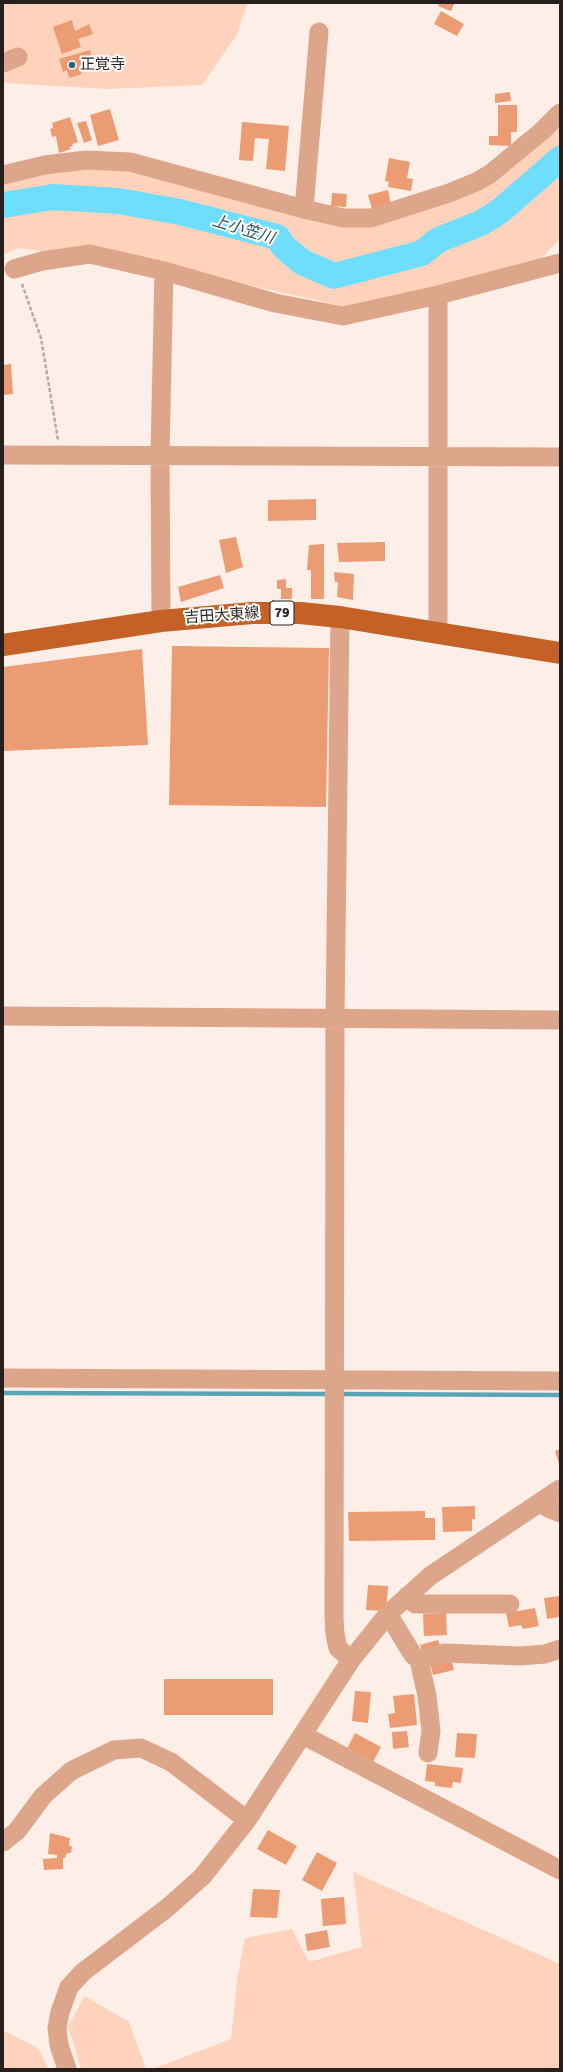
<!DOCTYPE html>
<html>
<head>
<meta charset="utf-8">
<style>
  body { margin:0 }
  #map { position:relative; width:563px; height:2072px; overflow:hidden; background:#fdefe8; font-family:Signika,sans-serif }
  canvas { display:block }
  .frame { position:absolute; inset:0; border:4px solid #271f1b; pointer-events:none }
</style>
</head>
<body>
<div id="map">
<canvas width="563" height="2072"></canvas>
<div class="frame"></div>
</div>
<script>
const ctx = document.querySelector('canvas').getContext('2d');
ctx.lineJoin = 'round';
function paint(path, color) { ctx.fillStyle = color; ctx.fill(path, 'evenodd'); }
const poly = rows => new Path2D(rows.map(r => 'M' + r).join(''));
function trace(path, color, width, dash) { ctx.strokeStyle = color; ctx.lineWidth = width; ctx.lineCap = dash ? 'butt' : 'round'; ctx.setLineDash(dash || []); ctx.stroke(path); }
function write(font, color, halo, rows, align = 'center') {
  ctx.font = font + ' Signika,"Noto Sans JP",sans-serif'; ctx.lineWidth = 4; ctx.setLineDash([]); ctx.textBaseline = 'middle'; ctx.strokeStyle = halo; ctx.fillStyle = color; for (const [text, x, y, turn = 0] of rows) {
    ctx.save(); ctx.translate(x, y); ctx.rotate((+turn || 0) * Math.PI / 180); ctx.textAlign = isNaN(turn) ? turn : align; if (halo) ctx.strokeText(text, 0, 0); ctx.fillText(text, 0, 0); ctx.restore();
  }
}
const green = poly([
  [3,3,248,3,236,36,202,85,108,89,3,83],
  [560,117,560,239,535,265,361,310,194,273,20,248,3,254,3,178,86,160,358,224,476,182],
  [353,1872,560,1964,560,2069,153,2069,231,2039,237,1980,245,1938,292,1929,309,1962,362,1947],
  [85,1996,129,2022,146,2069,81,2069,68,2026],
  [3,2030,39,2049,48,2069,3,2069]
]);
const stream = poly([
  [3,1393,330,1394],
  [338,1394,560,1395]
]);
const river = poly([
  [3,205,53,197,118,201,180,212,277,237,284,247,302,262,334,276,422,253,438,240,481,223,500,211,560,159]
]);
const building = poly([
  [440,3,451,3,454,4,451,11,438,6],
  [441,11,464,24,457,36,434,24],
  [72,20,75,31,89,24,93,34,78,39,81,47,62,54,53,27],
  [90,50,93,62,79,67,82,74,69,78,67,70,63,72,59,59],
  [510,92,511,101,495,103,495,94],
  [498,105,517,105,517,132,511,132,511,146,489,145,489,136,498,136],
  [110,109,119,140,98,146,90,115],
  [70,117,78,142,72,144,73,146,69,147,71,149,59,153,56,136,52,137,50,129,53,128,52,123],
  [86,121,92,140,84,143,77,123],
  [242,122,289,126,285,171,266,169,269,139,255,138,253,161,239,160],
  [389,158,410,162,407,178,413,179,411,191,388,187,389,182,385,181],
  [388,190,391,205,372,209,368,195],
  [332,193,347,194,346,207,331,206],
  [11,364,13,394,3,395,3,365],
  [316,499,316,520,268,521,268,500],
  [236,537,243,567,226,573,219,540],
  [385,542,385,561,339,562,337,543],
  [324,544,324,599,311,599,311,570,307,570,309,545],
  [334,572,354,574,353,600,337,597,338,582,335,582],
  [220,575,224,588,181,602,178,587],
  [286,579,286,588,292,588,292,599,281,599,281,589,277,589,277,580],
  [172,646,329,648,326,807,169,805],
  [142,649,148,745,3,751,3,667],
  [560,1449,560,1467,555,1451],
  [475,1506,475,1519,472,1519,472,1531,443,1532,442,1507],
  [425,1511,425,1518,435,1518,435,1540,349,1541,348,1512],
  [368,1585,388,1586,386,1611,366,1610],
  [560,1596,560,1617,547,1619,544,1598],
  [535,1608,539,1626,523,1629,521,1625,509,1627,506,1613],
  [446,1613,447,1635,424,1636,423,1614],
  [438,1640,441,1648,423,1654,420,1645],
  [451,1658,454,1670,433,1675,430,1663],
  [164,1679,273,1679,273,1715,164,1715],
  [355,1691,371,1692,368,1723,352,1721],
  [414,1694,417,1725,390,1728,388,1714,395,1713,393,1696],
  [407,1731,409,1747,393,1749,392,1732],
  [355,1733,381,1747,373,1762,347,1749],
  [457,1733,477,1734,475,1758,455,1757],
  [427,1764,463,1768,461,1783,453,1782,452,1788,435,1786,435,1782,425,1781],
  [268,1830,297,1846,286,1865,257,1849],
  [50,1833,70,1838,69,1845,72,1847,71,1853,67,1853,65,1858,63,1858,63,1869,44,1870,43,1859,57,1858,57,1855,48,1854],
  [317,1852,337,1863,322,1891,302,1880],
  [253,1889,280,1890,277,1918,250,1917],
  [344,1897,346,1924,323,1926,321,1899],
  [327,1930,330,1947,307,1951,305,1934]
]);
const path = poly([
  [22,284,41,338,58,440]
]);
const minor = poly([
  [3,63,18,57],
  [3,175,45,165,86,160,130,162,304,209,343,218,371,218,449,193,476,182,490,174,542,131,560,113],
  [304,209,319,32],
  [14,269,42,261,90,254,164,271,160,454,161,621],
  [164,271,275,303,343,316,438,295,560,263],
  [438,295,438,632],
  [3,455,560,457],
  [340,617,335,1019,334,1617,335,1634,338,1648,351,1660],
  [3,1016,560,1020],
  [3,1378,560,1381],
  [542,1502,548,1508,560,1513],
  [407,1596,415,1604,510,1604],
  [388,1614,413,1655,419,1660,445,1653,520,1656,545,1654,560,1649],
  [419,1660,427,1696,431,1731,428,1753],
  [303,1735,560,1870],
  [3,1842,17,1831,43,1796,71,1771,114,1750,141,1748,171,1762,247,1820],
  [67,2069,59,2045,57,2028,60,2012,69,1987,83,1972,167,1908,202,1877,247,1820,351,1660,388,1614,430,1576,560,1489]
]);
const major = poly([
  [3,645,161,621,252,613,300,613,340,617,560,653]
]);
const markers = [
  [72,65,4,"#226678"]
];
const shields = [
  [282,613,24]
];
const shieldNames = [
  ["79",282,613]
];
const poiNames = [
  ["正覚寺",80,65]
];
const streetNames = [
  ["吉田大東線",222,616,-4]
];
const waterNames = [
  ["上小笠川",243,230,17]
];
paint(green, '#ffd2bc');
trace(stream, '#59a5b8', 4.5);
trace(river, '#6fdefc', 26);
paint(building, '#eb9c73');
trace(path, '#b6aaa4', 2.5, [4, 2]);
trace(minor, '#dda68a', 19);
trace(major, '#c36126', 22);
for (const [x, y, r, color] of markers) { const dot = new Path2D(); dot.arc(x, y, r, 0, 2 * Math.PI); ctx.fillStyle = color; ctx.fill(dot); trace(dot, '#fff', 1.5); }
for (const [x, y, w] of shields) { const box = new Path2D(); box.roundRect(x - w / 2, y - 12, w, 24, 3); ctx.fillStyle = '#fff'; ctx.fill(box); trace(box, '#271f1b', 1); }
write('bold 14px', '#271f1b', null, shieldNames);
write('15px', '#271f1b', '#fff', poiNames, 'left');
write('15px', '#271f1b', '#fff', streetNames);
write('italic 16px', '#22525e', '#fff', waterNames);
</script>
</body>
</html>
